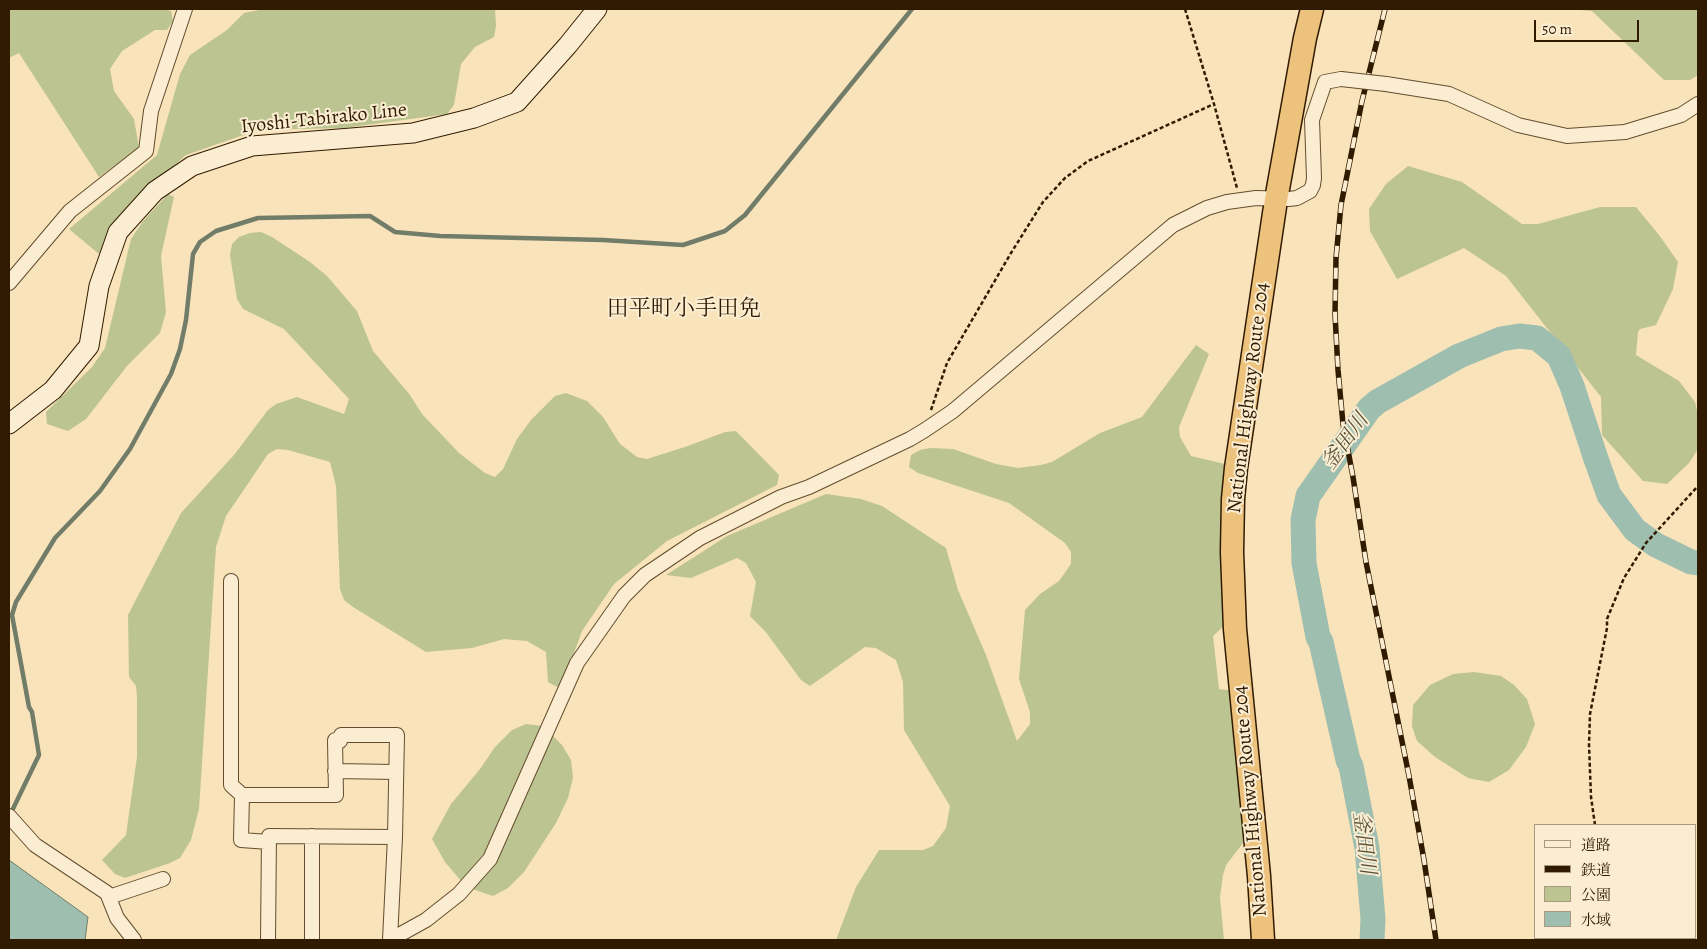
<!DOCTYPE html>
<html>
<head>
<meta charset="utf-8">
<style>
  body { margin:0 }
  #map { position:relative; width:1707px; height:949px; overflow:hidden; background:#f9e3ba; font-family:Alegreya,"Noto Serif JP",serif }
  canvas { display:block }
  .frame { position:absolute; inset:0; border:10px solid #311b00; pointer-events:none }
  .legend { position:absolute; left:1534px; top:824px; width:162px; height:115px; box-sizing:border-box; background:#fbedd2; border:1px solid #aa997e; margin:0; padding:6px 9px; list-style:none; font-size:15px; color:#311b00 }
  .legend li { display:flex; align-items:center; gap:10px; height:25px }
  .legend b { width:25px; border:1px solid #aa997e }
  .scale { position:absolute; left:1534px; top:20px; width:105px; height:22px; box-sizing:border-box; border:2px solid #311b00; border-top:0; padding-left:6px; font-size:15px; line-height:18px; white-space:nowrap; color:#311b00; -webkit-text-stroke:4px #fbedd2; paint-order:stroke }
</style>
</head>
<body>
<div id="map">
<canvas width="1707" height="949"></canvas>
<div class="frame"></div>
<ul class="legend">
<li><b style="height:6px;background:#fbedd2"></b>道路</li>
<li><b style="height:6px;background:#311b00"></b>鉄道</li>
<li><b style="height:14px;background:#bcc491"></b>公園</li>
<li><b style="height:14px;background:#9ebeaf"></b>水域</li>
</ul>
<div class="scale">50 m</div>
</div>
<script>
const ctx = document.querySelector('canvas').getContext('2d');
ctx.lineJoin = 'round';
function paint(path, color) { ctx.fillStyle = color; ctx.fill(path, 'evenodd'); }
const poly = rows => new Path2D(rows.map(r => 'M' + r).join(''));
function trace(path, color, width, dash) { ctx.strokeStyle = color; ctx.lineWidth = width; ctx.lineCap = dash ? 'butt' : 'round'; ctx.setLineDash(dash || []); ctx.stroke(path); }
function write(font, color, halo, rows, align = 'center') {
  ctx.font = font + ' Alegreya,"Noto Serif JP",serif'; ctx.lineWidth = 4; ctx.setLineDash([]); ctx.textBaseline = 'middle'; ctx.strokeStyle = halo; ctx.fillStyle = color; for (const [text, x, y, turn = 0] of rows) {
    ctx.save(); ctx.translate(x, y); ctx.rotate((+turn || 0) * Math.PI / 180); ctx.textAlign = isNaN(turn) ? turn : align; if (halo) ctx.strokeText(text, 0, 0); ctx.fillText(text, 0, 0); ctx.restore();
  }
}
const green = poly([
  [9,9,162,9,171,11,173,21,167,30,155,30,122,51,110,69,114,91,134,119,139,148,99,177,19,53,9,58],
  [264,9,495,9,496,26,494,37,475,47,461,64,454,105,447,114,344,128,258,130,186,155,139,197,99,254,69,229,157,155,180,74,190,55,227,30,244,13],
  [1567,9,1698,9,1698,75,1690,80,1664,80,1592,11],
  [1408,166,1462,182,1522,224,1538,224,1600,207,1636,207,1659,235,1678,262,1673,289,1656,325,1640,329,1638,332,1636,355,1679,381,1695,402,1698,415,1698,449,1689,463,1667,484,1643,481,1602,435,1601,397,1506,276,1464,248,1397,279,1370,231,1369,209,1386,184],
  [168,194,174,197,161,256,166,312,160,333,127,366,86,419,68,431,47,424,46,412,92,367,105,348,131,239,143,221],
  [261,232,272,237,310,262,327,276,357,311,373,351,410,395,422,414,459,453,485,473,495,477,503,469,517,439,531,420,555,396,566,393,587,401,603,417,620,444,637,457,647,459,685,447,725,432,736,431,779,475,777,485,667,541,614,584,582,631,561,689,548,682,546,652,527,641,504,639,472,648,426,652,353,607,344,600,340,589,336,486,330,462,288,450,277,449,268,454,226,516,216,547,199,809,191,840,180,858,170,863,125,878,115,874,102,860,126,835,137,757,137,697,136,686,129,677,128,615,181,513,234,455,268,410,276,404,297,397,344,414,349,399,284,329,243,309,237,299,230,255,232,244,239,237,250,233],
  [1196,345,1209,354,1179,427,1180,437,1191,456,1229,465,1228,622,1213,636,1219,689,1234,691,1247,838,1226,865,1223,875,1220,897,1224,940,836,940,856,887,879,850,923,850,933,846,946,828,950,806,904,730,903,682,896,660,876,648,865,647,810,686,801,680,765,631,750,616,756,582,746,563,737,558,691,578,666,575,727,536,826,494,861,499,882,506,946,548,958,590,986,655,1017,741,1030,724,1030,712,1019,679,1025,610,1040,594,1059,581,1071,564,1071,552,1065,543,1009,503,918,473,909,467,911,455,920,450,930,448,953,449,996,464,1018,468,1041,465,1052,462,1100,433,1142,417],
  [1474,672,1501,676,1514,685,1527,699,1535,724,1526,747,1509,770,1489,782,1468,778,1435,757,1417,741,1412,726,1413,705,1430,685,1453,674],
  [526,724,543,726,562,745,571,760,573,778,568,798,556,823,524,872,508,888,493,896,475,890,462,882,445,862,432,839,451,804,480,769,495,747,512,730]
]);
const water = poly([
  [9,860,88,917,85,940,9,940,9,860]
]);
const stream = poly([
  [10,815,39,755,32,712,29,707,12,615,16,602,55,538,100,491,130,449,171,374,180,349,186,320,193,254,200,242,216,231,258,218,370,216,395,232,440,236,603,240,683,245,725,231,745,215,912,9]
]);
const river = poly([
  [1372,940,1373,919,1367,848,1351,766,1348,760,1321,642,1318,637,1304,563,1303,520,1308,496,1369,409,1377,402,1459,356,1501,339,1519,336,1537,338,1559,356,1572,386,1596,459,1609,495,1635,530,1656,545,1691,562,1698,563]
]);
const path = poly([
  [1185,9,1214,104,1237,188],
  [931,410,947,363,1011,253,1043,202,1065,178,1088,161,1214,104],
  [1595,825,1591,797,1589,745,1590,714,1607,628,1607,619,1624,578,1646,543,1698,486],
  [1609,938,1609,940]
]);
const minor = poly([
  [1386,84,1449,94,1518,125,1567,136,1625,132,1681,115,1698,104],
  [9,283,70,211,146,151,151,111,185,9],
  [231,581,231,785,242,795],
  [335,771,396,772],
  [9,816,35,845,107,893,117,918,134,940],
  [269,842,241,840,242,795,336,795,335,740,340,741,341,735,397,735,395,837],
  [109,897,163,879],
  [268,940,269,836,395,837,390,940],
  [312,940,312,836],
  [390,940,426,920,459,894,490,859,577,663,624,596,645,575,700,538,781,497,809,487,910,439,925,430,953,411,1173,225,1207,208,1227,202,1256,198,1289,199,1297,198,1310,191,1313,185,1314,178,1312,120,1325,82,1341,79]
]);
const secondary = poly([
  [9,424,53,390,89,346,99,286,118,232,155,191,192,166,252,146,413,133,474,118,517,102,568,45,597,9]
]);
const trunk = poly([
  [1263,940,1259,876,1235,629,1232,552,1233,499,1236,468,1276,200,1305,38,1312,9]
]);
const rail = poly([
  [1385,9,1362,101,1341,205,1336,258,1335,314,1338,370,1343,424,1353,477,1366,562,1409,776,1424,860,1436,940]
]);
const minorBridge = poly([
  [1341,79,1386,84]
]);
const streetNames = [
  ["Iyoshi-Tabirako Line",324,119,-6],
  ["National Highway Route 204",1249,398,-83],
  ["National Highway Route 204",1251,801,-95]
];
const waterNames = [
  ["釜田川",1346,442,-54],
  ["釜田川",1363,843,83]
];
const quarterNames = [
  ["田平町小手田免",684,310]
];
paint(green, '#bcc491');
paint(water, '#9ebeaf');
trace(water, '#727d69', 1);
trace(stream, '#727d69', 4.5);
trace(river, '#9ebeaf', 25);
trace(minor, '#634d2e', 16);
trace(secondary, '#311b00', 21);
trace(trunk, '#311b00', 25);
trace(path, '#311b00', 2.5, [4, 2.5]);
trace(minor, '#fbedd2', 14);
trace(secondary, '#fbedd2', 19);
trace(trunk, '#ecc27d', 22);
trace(rail, '#311b00', 5.5);
trace(rail, '#fbedd2', 4, [11]);
trace(minorBridge, '#634d2e', 16, []);
trace(minorBridge, '#fbedd2', 14);
write('20px', '#311b00', '#fbedd2', streetNames);
write('italic 21px', '#57543d', '#fbedd2', waterNames);
write('22px', '#311b00', '#fbedd2', quarterNames);
</script>
</body>
</html>
